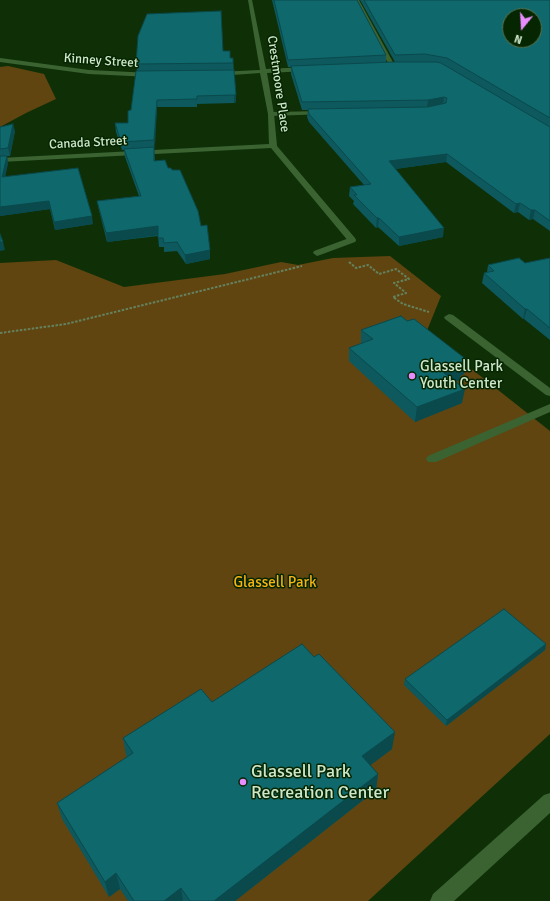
<!DOCTYPE html>
<html>
<head>
<meta charset="utf-8">
<style>
  body { margin:0 }
  #map { position:relative; width:550px; height:901px; overflow:hidden; background:#0f3007; font-family:Signika,sans-serif }
  canvas { display:block }
  .north { position:absolute; left:502px; top:8px; width:40px; height:40px; box-sizing:border-box; background:#052600; border:1px solid #557350; border-radius:50%; rotate:198deg; font-size:11px; font-weight:700; line-height:16px; text-align:center; color:#cee6c9 }
  .north::after { content:''; display:block; margin:auto; width:14px; height:18px; background:#e98dfe; clip-path:polygon(50% 0,100% 100%,50% 72%,0 100%) }
</style>
</head>
<body>
<div id="map">
<canvas width="550" height="901"></canvas>
<div class="north">N</div>
</div>
<script>
const ctx = document.querySelector('canvas').getContext('2d');
ctx.lineJoin = 'round';
function paint(path, color) { ctx.fillStyle = color; ctx.fill(path, 'evenodd'); }
const poly = rows => new Path2D(rows.map(r => 'M' + r).join(''));
function trace(path, color, width, dash) { ctx.strokeStyle = color; ctx.lineWidth = width; ctx.lineCap = dash ? 'butt' : 'round'; ctx.setLineDash(dash || []); ctx.stroke(path); }
function write(font, color, halo, rows, align = 'center') {
  ctx.font = font + ' Signika,sans-serif'; ctx.lineWidth = 3; ctx.setLineDash([]); ctx.textBaseline = 'middle'; ctx.strokeStyle = halo; ctx.fillStyle = color; for (const [text, x, y, turn = 0] of rows) {
    ctx.save(); ctx.translate(x, y); ctx.rotate((+turn || 0) * Math.PI / 180); ctx.textAlign = isNaN(turn) ? turn : align; if (halo) ctx.strokeText(text, 0, 0); ctx.fillText(text, 0, 0); ctx.restore();
  }
}
const green = poly([
  [8,66,44,74,56,99,26,113,0,127,0,67],
  [390,256,441,296,426,333,550,431,550,734,368,901,0,901,0,263,56,260,124,287,225,274,281,262,298,265,333,258]
]);
const path = poly([
  [349,262,356,268,368,265,379,274,396,269,409,279,394,283,406,293,393,297,403,304,429,312],
  [0,333,66,324,302,266]
]);
const lane = poly([
  [324,111,327,113,326,114,271,116,268,114,271,112,324,111],
  [352,237,356,240,355,242,320,255,317,256,313,253,314,251,352,237],
  [550,404,550,412,436,462,428,462,426,459,428,456,550,404]
]);
const street = poly([
  [248,0,252,0,266,69,307,67,310,69,307,71,267,73,274,114,277,146,355,238,356,240,355,242,349,242,271,148,0,162,0,158,269,144,268,114,260,73,218,76,215,74,218,72,260,70,248,0],
  [355,0,359,0,394,64,406,65,406,67,390,67,355,0],
  [0,58,89,70,151,73,154,75,151,77,89,74,0,62,0,58],
  [449,314,453,315,550,388,550,396,546,395,445,319,444,317,449,314],
  [550,793,550,813,454,901,430,901,433,894,544,795,550,793]
]);
const wall = poly([
  [272,0,357,0,386,55,386,62,395,62,360,0,550,0,550,231,533,219,529,220,518,212,514,213,446,162,395,169,443,237,399,246,378,227,376,228,353,204,354,201,349,196,350,187,364,185,309,122,307,117,308,110,302,110,291,74,291,67,288,67],
  [223,51,230,58,233,58,236,102,234,103,197,104,197,107,157,107,154,148,155,161,172,170,201,226,210,250,210,259,186,264,177,251,164,252,164,247,159,247,158,236,107,242,99,210,97,201,139,196,125,157,124,150,122,150,116,132,115,123,128,123,131,110,137,71,136,64],
  [0,127,15,131,10,156,7,156,8,163,5,176,93,224,55,230,50,209,0,216],
  [550,258,550,340,524,319,523,319,482,283,484,273,487,272,488,265,525,263],
  [407,321,467,360,464,374,460,376,460,380,455,382,462,403,415,422,349,361,349,348,361,344,361,330],
  [546,644,545,650,446,726,404,685,405,679],
  [212,702,392,749,370,765,378,774,376,790,235,901,128,901,120,889,109,897,62,819,57,803,127,757,126,755,123,738]
]);
const shadedWall = poly([
  [234,95,236,95,236,102,234,103],
  [444,97,443,105,427,108,428,100],
  [157,100,157,107,155,148,154,140],
  [13,124,15,131,10,156,8,148],
  [447,154,446,162,388,170,389,161],
  [7,156,8,163,4,184,2,177],
  [49,201,50,209,0,216,0,207],
  [520,203,518,212,514,213,516,204],
  [531,210,535,210,533,219,529,220],
  [92,216,93,224,55,230,54,222],
  [377,218,379,218,378,227,376,228],
  [158,226,159,235,107,242,106,233],
  [444,228,443,237,399,246,399,237],
  [0,242,3,242,5,250,0,251],
  [210,250,210,259,186,264,185,255],
  [525,309,527,309,524,319,523,319],
  [467,360,464,374,460,376,460,380,442,387,444,373,458,363],
  [465,389,462,403,415,422,417,407],
  [546,644,545,650,446,726,447,720],
  [395,732,392,749,360,773,362,756],
  [378,774,376,790,235,901,214,901],
  [116,873,120,889,109,897,105,882],
  [181,888,183,901,164,901]
]);
const building = poly([
  [274,0,357,0,386,55,288,60,274,0],
  [364,0,550,0,550,118,447,58,425,54,395,55,364,0],
  [510,16,534,16,534,40,510,40,510,16],
  [221,11,223,51,230,51,230,58,233,58,233,63,136,64,138,36,147,14,221,11],
  [393,62,436,62,441,63,550,127,550,221,535,210,531,210,520,203,516,204,447,154,389,161,444,228,399,237,379,218,377,218,354,195,357,195,350,187,371,184,309,114,308,109,428,107,446,103,447,98,444,97,428,100,302,102,291,66,393,62],
  [234,70,236,95,234,95,197,96,197,99,157,100,154,140,121,142,115,123,128,123,128,111,131,110,136,71,234,70],
  [13,124,8,148,0,149,0,127,13,124],
  [154,147,154,161,165,160,168,168,171,168,172,170,180,170,198,211,201,226,207,225,210,250,185,255,177,242,164,243,163,238,158,238,158,226,106,233,97,201,141,196,124,149,154,147],
  [0,156,7,156,2,177,78,168,92,216,54,222,49,201,0,207,0,156],
  [0,234,3,242,0,242,0,234],
  [519,258,525,263,550,258,550,328,527,309,525,309,484,273,494,271,488,265,519,258],
  [401,316,407,321,414,319,467,360,458,363,462,366,444,373,465,389,417,407,349,348,373,339,361,330,401,316],
  [504,609,546,644,447,720,405,679,504,609],
  [302,644,314,657,319,654,395,732,362,756,378,774,214,901,190,901,181,888,164,901,134,901,116,873,105,882,57,803,133,753,123,738,201,689,212,702,302,644]
]);
const markers = [
  [412,376,4,"#e98dfe"],
  [243,782,4,"#e98dfe"]
];
const farStreetnames = [
  ["Kinney Street",101,61,4],
  ["Crestmoore Place",278,84,82],
  ["Canada Street",88,143,-3]
];
const poiNames = [
  ["Glassell Park",420,367],
  ["Youth Center",420,384]
];
const parkNames = [
  ["Glassell Park",275,583]
];
const nearPoinames = [
  ["Glassell Park",251,772],
  ["Recreation Center",251,793]
];
paint(green, '#604510');
trace(path, '#65825e', 2, [2.5, 1.5]);
paint(lane, '#3b6332');
paint(street, '#3b6332');
paint(wall, '#0d595d');
paint(shadedWall, '#0a494c');
paint(building, '#0f686c');
trace(building, '#0a494c', 1);
for (const [x, y, r, color] of markers) { const dot = new Path2D(); dot.arc(x, y, r, 0, 2 * Math.PI); ctx.fillStyle = color; ctx.fill(dot); trace(dot, '#052600', 1.5); }
write('13px', '#cee6c9', '#052600', farStreetnames);
write('15px', '#cee6c9', '#052600', poiNames, 'left');
write('15px', '#f9b412', '#052600', parkNames);
write('18px', '#cee6c9', '#052600', nearPoinames, 'left');
</script>
</body>
</html>
